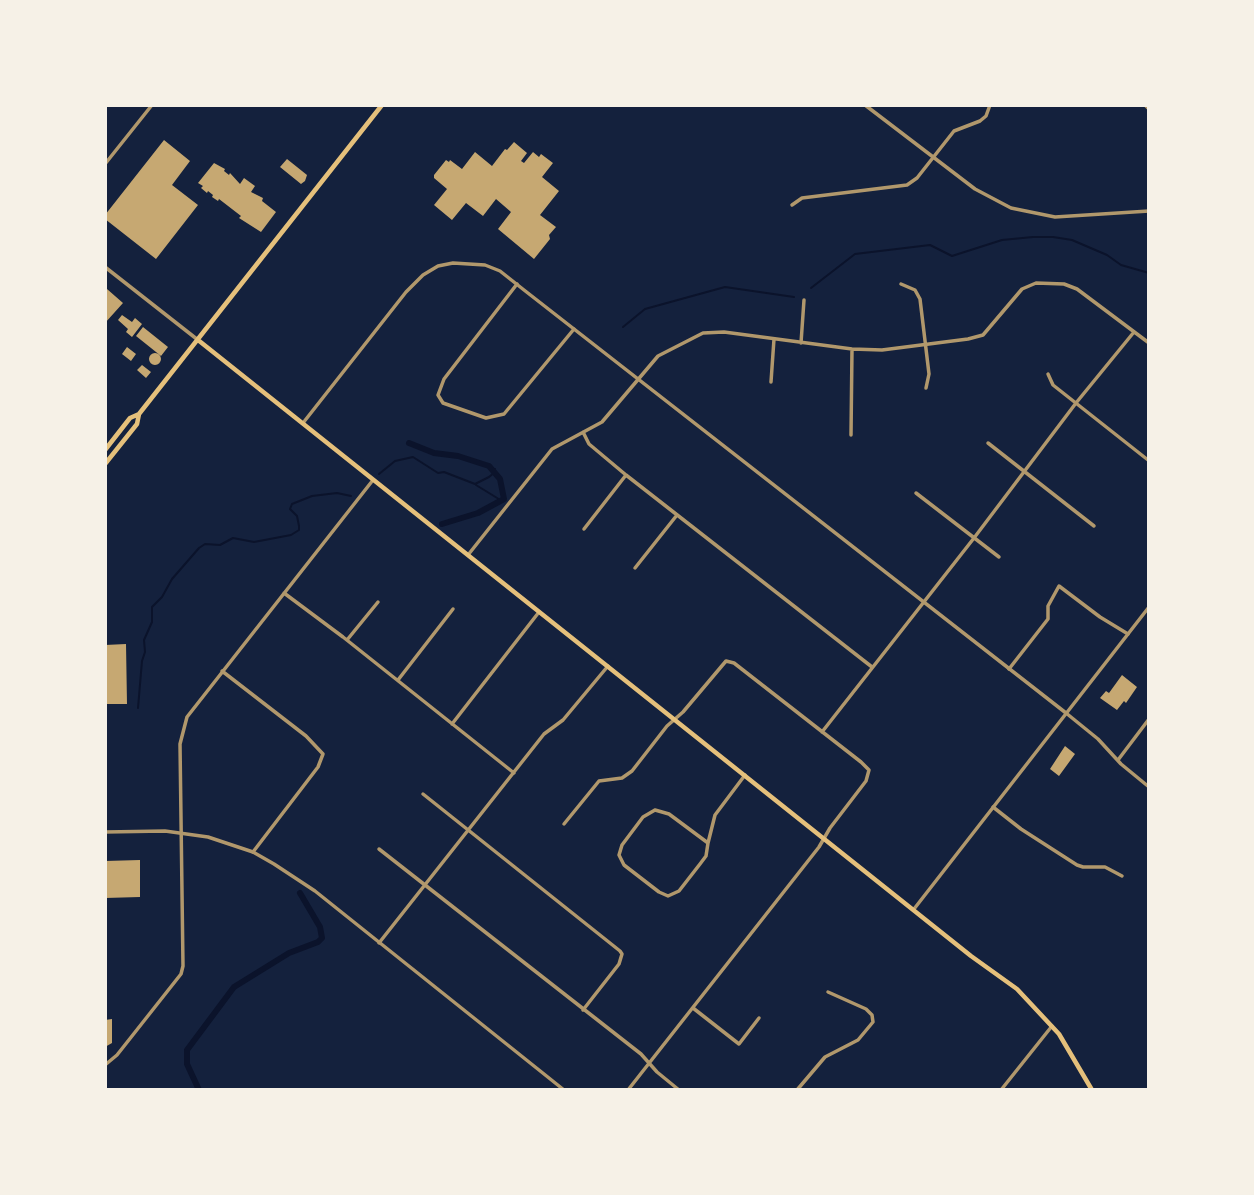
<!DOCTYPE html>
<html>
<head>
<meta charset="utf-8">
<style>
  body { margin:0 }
  #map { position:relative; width:1254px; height:1195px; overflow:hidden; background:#14213d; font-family:Barlow,sans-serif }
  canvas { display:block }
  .frame { position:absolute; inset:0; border:107px solid #f6f1e7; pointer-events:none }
</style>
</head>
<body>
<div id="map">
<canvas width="1254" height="1195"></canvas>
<div class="frame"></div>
</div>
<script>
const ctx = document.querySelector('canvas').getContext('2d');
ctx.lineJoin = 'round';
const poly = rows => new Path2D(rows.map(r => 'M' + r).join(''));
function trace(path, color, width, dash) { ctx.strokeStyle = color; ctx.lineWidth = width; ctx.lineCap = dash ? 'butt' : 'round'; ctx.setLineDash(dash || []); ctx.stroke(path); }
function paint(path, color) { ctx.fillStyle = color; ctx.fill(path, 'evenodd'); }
const stream = poly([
  [811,288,855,254,930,245,952,256,1002,240,1033,237,1053,237,1072,240,1107,255,1121,265,1149,273],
  [623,327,645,309,725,287,794,297],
  [379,474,395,461,413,457,438,473,444,472,475,484,489,477,495,472,495,469],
  [476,485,502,501],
  [138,708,142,661,145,652,144,640,152,622,152,607,162,597,172,579,199,548,205,544,220,545,233,538,254,542,291,535,299,530,299,526,297,516,290,509,292,504,312,496,337,493,351,496]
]);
const canal = poly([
  [409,443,434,453,458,456,489,466,500,479,504,499,478,513,442,524],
  [199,1090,187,1064,187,1050,234,987,289,953,318,942,322,938,320,927,300,893]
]);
const building = poly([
  [164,140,190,161,172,185,198,205,156,259,105,219,105,215],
  [514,142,527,153,521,161,524,163,533,152,539,157,541,154,553,163,542,177,559,191,540,215,556,227,549,235,550,239,534,259,498,229,511,212,496,199,483,216,466,203,452,220,434,205,447,189,434,178,434,175,446,160,449,162,450,160,462,169,475,152,492,166,505,149,507,150],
  [287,159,307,175,305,181,301,184,280,167],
  [214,163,225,169,224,171,229,175,230,173,240,184,244,178,255,186,251,192,263,198,262,201,276,212,261,232,239,218,241,216,219,199,218,201,212,197,213,195,208,191,207,193,201,188,203,186,198,183],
  [107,289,123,303,105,323,105,291],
  [122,315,132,322,135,318,142,324,132,337,126,332,128,329,118,320],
  [143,327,168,347,161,356,136,336],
  [127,347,136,354,131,361,122,354],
  '149 359a6 6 0 1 1 12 0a6 6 0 1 1-12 0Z',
  [142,365,151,372,146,378,137,370],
  [126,644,127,704,105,704,105,645],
  [1122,675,1137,687,1126,703,1124,701,1117,710,1100,698,1106,691,1109,693],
  [1065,746,1075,754,1059,776,1050,769],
  [140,860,140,897,105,898,105,861],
  [112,1019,112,1043,105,1047,105,1020]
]);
const minor = poly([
  [1145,105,1149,109],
  [105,164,152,105],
  [792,205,802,198,907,185,917,178,954,131,980,121,986,116,990,105],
  [517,284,444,379,438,395,443,403,486,418,504,414,574,329],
  [901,284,915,290,920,299,929,374,926,388],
  [801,343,804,300],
  [1048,374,1053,385,1148,460],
  [771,382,774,339],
  [583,432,589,444,626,475,872,667],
  [851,435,852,349],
  [988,443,1094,526],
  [916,493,999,557],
  [584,529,626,475],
  [468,555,552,449,602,422,658,356,703,333,724,332,852,349,882,350,968,339,983,335,1022,289,1036,283,1064,284,1077,289,1149,343],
  [635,568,677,515],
  [284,593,343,637,514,773],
  [347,640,378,602],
  [1009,669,1048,619,1048,606,1059,586,1100,617,1128,634],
  [222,671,306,736,323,754,318,767,253,852],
  [398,680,453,609],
  [1066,713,1098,739,1121,764,1149,787],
  [452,724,539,612],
  [822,732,974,538,1076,403,1134,332],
  [1118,760,1149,719],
  [423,794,620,951,622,954,619,964,583,1010],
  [993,807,1021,829,1077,865,1083,867,1105,867,1122,876],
  [655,810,669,814,708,843,706,856,700,864,679,891,668,896,659,892,624,865,619,855,622,845,643,817,655,810],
  [564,824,599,781,622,778,632,771,667,726,683,712,726,661,734,663,861,762,869,770,866,781,830,828,819,847,628,1090],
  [708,843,715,815,745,775],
  [379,849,641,1054,657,1072,679,1090],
  [379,943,544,734,563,720,608,666],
  [693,1008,739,1044,759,1018],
  [105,1065,117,1055,181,974,183,966,180,744,187,717,373,480],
  [797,1090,825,1057,858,1040,873,1022,872,1015,866,1009,828,992]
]);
const tertiary = poly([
  [865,105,975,189,1011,208,1055,217,1149,211],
  [105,267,198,340],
  [303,423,406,292,423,275,438,266,453,263,485,265,500,271,524,290,1066,713],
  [105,832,165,831,208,837,253,852,274,864,315,891,564,1090],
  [914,909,1149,607],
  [1001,1090,1052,1026]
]);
const secondary = poly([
  [198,340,971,956,1017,989,1059,1034,1092,1090],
  [105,450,130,418,139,414,382,105],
  [105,464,137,424,139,414]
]);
trace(stream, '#0b132b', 2);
trace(canal, '#0b132b', 6);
paint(building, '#c6a872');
trace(minor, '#b1986c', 3.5);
trace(tertiary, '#b1986c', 3.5);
trace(secondary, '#e5c07b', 4.5);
</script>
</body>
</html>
